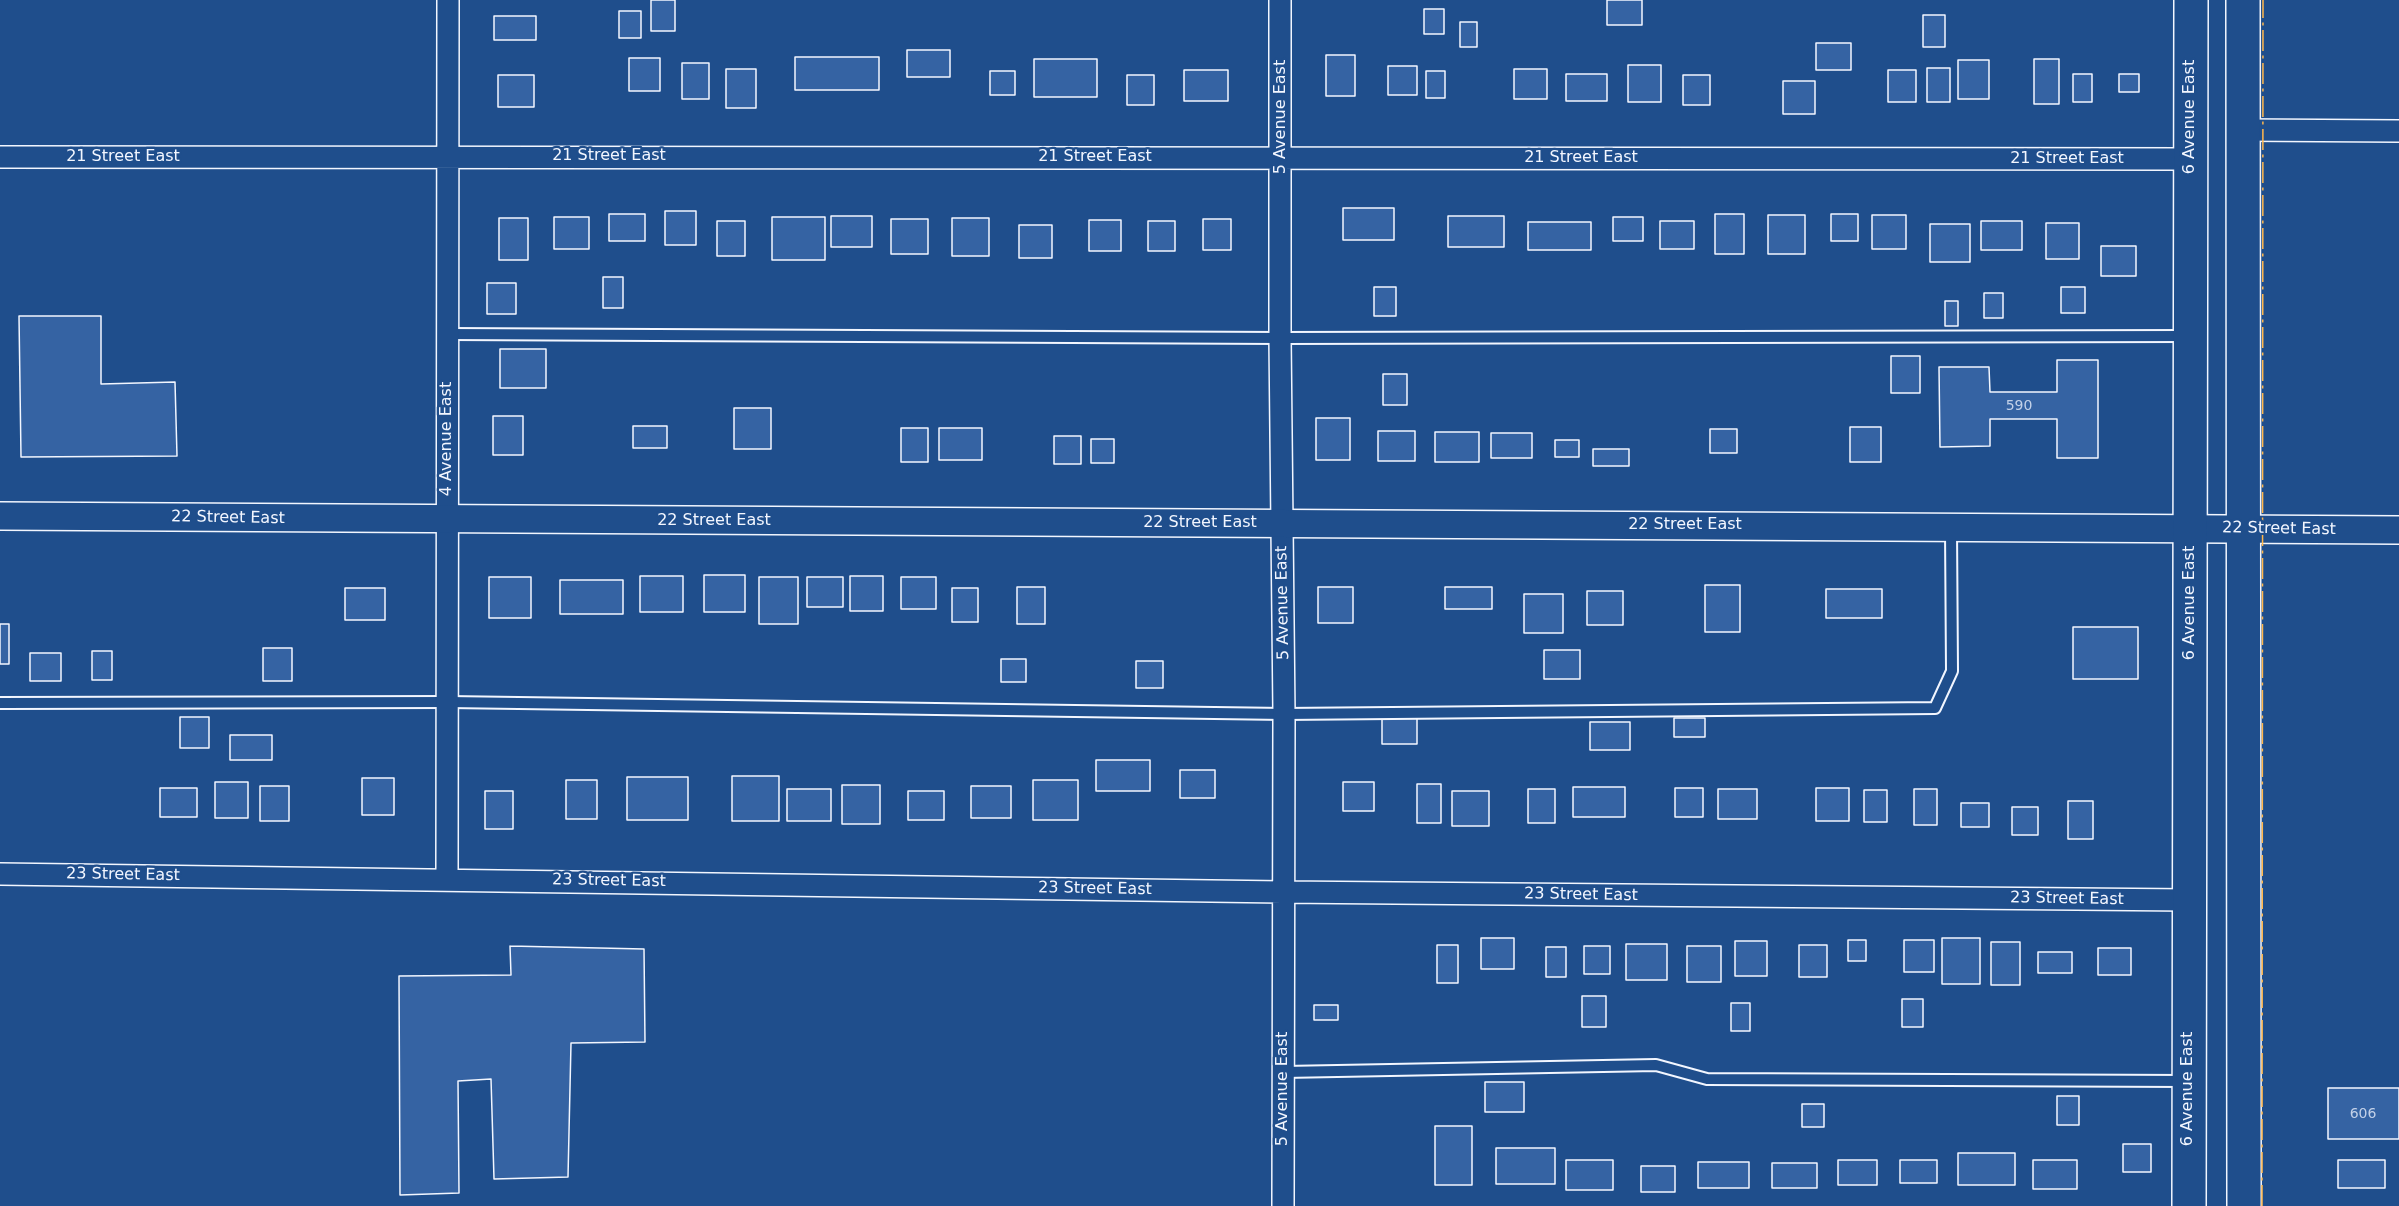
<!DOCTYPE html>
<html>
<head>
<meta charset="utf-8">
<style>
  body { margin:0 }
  canvas { display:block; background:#1f4e8c }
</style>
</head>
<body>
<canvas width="2399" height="1206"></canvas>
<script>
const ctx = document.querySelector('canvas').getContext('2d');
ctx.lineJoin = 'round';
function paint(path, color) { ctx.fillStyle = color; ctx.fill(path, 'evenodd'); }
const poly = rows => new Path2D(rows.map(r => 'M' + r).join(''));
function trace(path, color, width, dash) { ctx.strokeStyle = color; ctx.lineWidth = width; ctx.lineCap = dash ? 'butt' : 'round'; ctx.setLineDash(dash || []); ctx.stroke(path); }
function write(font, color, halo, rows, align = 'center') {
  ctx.font = font + ' "DejaVu Sans",sans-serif'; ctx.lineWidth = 4.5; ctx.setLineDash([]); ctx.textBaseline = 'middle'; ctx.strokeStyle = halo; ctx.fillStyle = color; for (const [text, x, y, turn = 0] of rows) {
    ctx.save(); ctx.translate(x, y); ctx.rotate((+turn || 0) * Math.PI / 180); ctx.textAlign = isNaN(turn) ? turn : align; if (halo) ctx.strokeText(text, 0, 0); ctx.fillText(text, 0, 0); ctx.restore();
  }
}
const building = poly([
  [651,0,675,0,675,31,651,31,651,0],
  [1607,0,1642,0,1642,25,1607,25,1607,0],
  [1424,9,1444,9,1444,34,1424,34,1424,9],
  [619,11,641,11,641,38,619,38,619,11],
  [1923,15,1945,15,1945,47,1923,47,1923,15],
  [494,16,536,16,536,40,494,40,494,16],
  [1460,22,1477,22,1477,47,1460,47,1460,22],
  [1816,43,1851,43,1851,70,1816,70,1816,43],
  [907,50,950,50,950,77,907,77,907,50],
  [1326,55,1355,55,1355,96,1326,96,1326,55],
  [795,57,879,57,879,90,795,90,795,57],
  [629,58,660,58,660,91,629,91,629,58],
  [1034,59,1097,59,1097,97,1034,97,1034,59],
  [2034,59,2059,59,2059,104,2034,104,2034,59],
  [1958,60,1989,60,1989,99,1958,99,1958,60],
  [682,63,709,63,709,99,682,99,682,63],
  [1628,65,1661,65,1661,102,1628,102,1628,65],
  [1388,66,1417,66,1417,95,1388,95,1388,66],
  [1927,68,1950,68,1950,102,1927,102,1927,68],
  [726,69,756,69,756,108,726,108,726,69],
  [1514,69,1547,69,1547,99,1514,99,1514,69],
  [1184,70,1228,70,1228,101,1184,101,1184,70],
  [1888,70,1916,70,1916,102,1888,102,1888,70],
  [990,71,1015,71,1015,95,990,95,990,71],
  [1426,71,1445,71,1445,98,1426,98,1426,71],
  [1566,74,1607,74,1607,101,1566,101,1566,74],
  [2073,74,2092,74,2092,102,2073,102,2073,74],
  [2119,74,2139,74,2139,92,2119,92,2119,74],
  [498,75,534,75,534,107,498,107,498,75],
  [1127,75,1154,75,1154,105,1127,105,1127,75],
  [1683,75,1710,75,1710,105,1683,105,1683,75],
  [1783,81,1815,81,1815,114,1783,114,1783,81],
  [1343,208,1394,208,1394,240,1343,240,1343,208],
  [665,211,696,211,696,245,665,245,665,211],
  [609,214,645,214,645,241,609,241,609,214],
  [1715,214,1744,214,1744,254,1715,254,1715,214],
  [1831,214,1858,214,1858,241,1831,241,1831,214],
  [1768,215,1805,215,1805,254,1768,254,1768,215],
  [1872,215,1906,215,1906,249,1872,249,1872,215],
  [831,216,872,216,872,247,831,247,831,216],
  [1448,216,1504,216,1504,247,1448,247,1448,216],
  [554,217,589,217,589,249,554,249,554,217],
  [772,217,825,217,825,260,772,260,772,217],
  [1613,217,1643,217,1643,241,1613,241,1613,217],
  [499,218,528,218,528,260,499,260,499,218],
  [952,218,989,218,989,256,952,256,952,218],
  [891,219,928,219,928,254,891,254,891,219],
  [1203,219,1231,219,1231,250,1203,250,1203,219],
  [1089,220,1121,220,1121,251,1089,251,1089,220],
  [717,221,745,221,745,256,717,256,717,221],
  [1148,221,1175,221,1175,251,1148,251,1148,221],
  [1660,221,1694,221,1694,249,1660,249,1660,221],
  [1981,221,2022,221,2022,250,1981,250,1981,221],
  [1528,222,1591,222,1591,250,1528,250,1528,222],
  [2046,223,2079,223,2079,259,2046,259,2046,223],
  [1930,224,1970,224,1970,262,1930,262,1930,224],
  [1019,225,1052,225,1052,258,1019,258,1019,225],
  [2101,246,2136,246,2136,276,2101,276,2101,246],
  [603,277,623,277,623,308,603,308,603,277],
  [487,283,516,283,516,314,487,314,487,283],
  [1374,287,1396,287,1396,316,1374,316,1374,287],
  [2061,287,2085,287,2085,313,2061,313,2061,287],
  [1984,293,2003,293,2003,318,1984,318,1984,293],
  [1945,301,1958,301,1958,326,1945,326,1945,301],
  [19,316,101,316,101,384,175,382,177,456,21,457,19,316],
  [500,349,546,349,546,388,500,388,500,349],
  [1891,356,1920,356,1920,393,1891,393,1891,356],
  [2057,360,2098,360,2098,458,2057,458,2057,419,1990,419,1990,446,1940,447,1939,367,1989,367,1990,392,2057,392,2057,360],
  [1383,374,1407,374,1407,405,1383,405,1383,374],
  [734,408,771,408,771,449,734,449,734,408],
  [493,416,523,416,523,455,493,455,493,416],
  [1316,418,1350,418,1350,460,1316,460,1316,418],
  [633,426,667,426,667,448,633,448,633,426],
  [1850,427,1881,427,1881,462,1850,462,1850,427],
  [901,428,928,428,928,462,901,462,901,428],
  [939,428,982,428,982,460,939,460,939,428],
  [1710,429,1737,429,1737,453,1710,453,1710,429],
  [1378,431,1415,431,1415,461,1378,461,1378,431],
  [1435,432,1479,432,1479,462,1435,462,1435,432],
  [1491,433,1532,433,1532,458,1491,458,1491,433],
  [1054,436,1081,436,1081,464,1054,464,1054,436],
  [1091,439,1114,439,1114,463,1091,463,1091,439],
  [1555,440,1579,440,1579,457,1555,457,1555,440],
  [1593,449,1629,449,1629,466,1593,466,1593,449],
  [704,575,745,575,745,612,704,612,704,575],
  [640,576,683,576,683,612,640,612,640,576],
  [850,576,883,576,883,611,850,611,850,576],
  [489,577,531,577,531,618,489,618,489,577],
  [759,577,798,577,798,624,759,624,759,577],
  [807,577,843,577,843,607,807,607,807,577],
  [901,577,936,577,936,609,901,609,901,577],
  [560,580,623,580,623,614,560,614,560,580],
  [1705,585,1740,585,1740,632,1705,632,1705,585],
  [1017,587,1045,587,1045,624,1017,624,1017,587],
  [1318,587,1353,587,1353,623,1318,623,1318,587],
  [1445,587,1492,587,1492,609,1445,609,1445,587],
  [345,588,385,588,385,620,345,620,345,588],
  [952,588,978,588,978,622,952,622,952,588],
  [1826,589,1882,589,1882,618,1826,618,1826,589],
  [1587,591,1623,591,1623,625,1587,625,1587,591],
  [1524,594,1563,594,1563,633,1524,633,1524,594],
  [0,624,9,624,9,664,0,664,0,624],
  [2073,627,2138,627,2138,679,2073,679,2073,627],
  [263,648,292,648,292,681,263,681,263,648],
  [1544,650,1580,650,1580,679,1544,679,1544,650],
  [92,651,112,651,112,680,92,680,92,651],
  [30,653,61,653,61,681,30,681,30,653],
  [1001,659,1026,659,1026,682,1001,682,1001,659],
  [1136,661,1163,661,1163,688,1136,688,1136,661],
  [1382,716,1417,716,1417,744,1382,744,1382,716],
  [180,717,209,717,209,748,180,748,180,717],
  [1674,718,1705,718,1705,737,1674,737,1674,718],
  [1590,722,1630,722,1630,750,1590,750,1590,722],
  [230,735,272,735,272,760,230,760,230,735],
  [1096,760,1150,760,1150,791,1096,791,1096,760],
  [1180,770,1215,770,1215,798,1180,798,1180,770],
  [732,776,779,776,779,821,732,821,732,776],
  [627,777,688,777,688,820,627,820,627,777],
  [362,778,394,778,394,815,362,815,362,778],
  [566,780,597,780,597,819,566,819,566,780],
  [1033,780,1078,780,1078,820,1033,820,1033,780],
  [215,782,248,782,248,818,215,818,215,782],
  [1343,782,1374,782,1374,811,1343,811,1343,782],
  [1417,784,1441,784,1441,823,1417,823,1417,784],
  [842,785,880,785,880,824,842,824,842,785],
  [260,786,289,786,289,821,260,821,260,786],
  [971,786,1011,786,1011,818,971,818,971,786],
  [1573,787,1625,787,1625,817,1573,817,1573,787],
  [160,788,197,788,197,817,160,817,160,788],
  [1675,788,1703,788,1703,817,1675,817,1675,788],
  [1816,788,1849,788,1849,821,1816,821,1816,788],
  [787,789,831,789,831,821,787,821,787,789],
  [1528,789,1555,789,1555,823,1528,823,1528,789],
  [1718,789,1757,789,1757,819,1718,819,1718,789],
  [1914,789,1937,789,1937,825,1914,825,1914,789],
  [1864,790,1887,790,1887,822,1864,822,1864,790],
  [485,791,513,791,513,829,485,829,485,791],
  [908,791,944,791,944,820,908,820,908,791],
  [1452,791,1489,791,1489,826,1452,826,1452,791],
  [2068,801,2093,801,2093,839,2068,839,2068,801],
  [1961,803,1989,803,1989,827,1961,827,1961,803],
  [2012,807,2038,807,2038,835,2012,835,2012,807],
  [1481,938,1514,938,1514,969,1481,969,1481,938],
  [1942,938,1980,938,1980,984,1942,984,1942,938],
  [1848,940,1866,940,1866,961,1848,961,1848,940],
  [1904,940,1934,940,1934,972,1904,972,1904,940],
  [1735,941,1767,941,1767,976,1735,976,1735,941],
  [1991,942,2020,942,2020,985,1991,985,1991,942],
  [1626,944,1667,944,1667,980,1626,980,1626,944],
  [1437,945,1458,945,1458,983,1437,983,1437,945],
  [1799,945,1827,945,1827,977,1799,977,1799,945],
  [510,946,644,949,645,1042,571,1043,568,1177,494,1179,491,1079,458,1081,459,1193,400,1195,399,976,511,975,510,946],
  [1584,946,1610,946,1610,974,1584,974,1584,946],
  [1687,946,1721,946,1721,982,1687,982,1687,946],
  [1546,947,1566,947,1566,977,1546,977,1546,947],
  [2098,948,2131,948,2131,975,2098,975,2098,948],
  [2038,952,2072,952,2072,973,2038,973,2038,952],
  [1582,996,1606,996,1606,1027,1582,1027,1582,996],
  [1902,999,1923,999,1923,1027,1902,1027,1902,999],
  [1731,1003,1750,1003,1750,1031,1731,1031,1731,1003],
  [1314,1005,1338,1005,1338,1020,1314,1020,1314,1005],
  [1485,1082,1524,1082,1524,1112,1485,1112,1485,1082],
  [2328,1088,2399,1088,2399,1139,2328,1139,2328,1088],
  [2057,1096,2079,1096,2079,1125,2057,1125,2057,1096],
  [1802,1104,1824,1104,1824,1127,1802,1127,1802,1104],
  [1435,1126,1472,1126,1472,1185,1435,1185,1435,1126],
  [2123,1144,2151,1144,2151,1172,2123,1172,2123,1144],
  [1496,1148,1555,1148,1555,1184,1496,1184,1496,1148],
  [1958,1153,2015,1153,2015,1185,1958,1185,1958,1153],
  [1566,1160,1613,1160,1613,1190,1566,1190,1566,1160],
  [1838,1160,1877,1160,1877,1185,1838,1185,1838,1160],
  [1900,1160,1937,1160,1937,1183,1900,1183,1900,1160],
  [2033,1160,2077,1160,2077,1189,2033,1189,2033,1160],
  [2338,1160,2385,1160,2385,1188,2338,1188,2338,1160],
  [1698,1162,1749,1162,1749,1188,1698,1188,1698,1162],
  [1772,1163,1817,1163,1817,1188,1772,1188,1772,1163],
  [1641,1166,1675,1166,1675,1192,1641,1192,1641,1166]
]);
const service = poly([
  [448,334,1280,338,2187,336],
  [0,703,449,702,1284,714,1935,708,1952,671,1951,529],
  [1284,1072,1656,1065,1707,1079,2187,1081]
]);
const minor = poly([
  [1280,0,1280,338,1284,714,1283,1206],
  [2242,130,2399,131],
  [0,157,2189,159],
  [0,874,1282,892,2189,900],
  [447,879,448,0]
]);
const tertiary = poly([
  [0,516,2399,530]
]);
const primary = poly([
  [2243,0,2244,1206],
  [2189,1206,2191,0]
]);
const power = poly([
  [2262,1206,2263,0]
]);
const numberNames = [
  ["590",2019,406],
  ["606",2363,1114]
];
const streetNames = [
  ["5 Avenue East",1281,117,-90],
  ["6 Avenue East",2190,117,-90],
  ["21 Street East",609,156],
  ["21 Street East",123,157],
  ["21 Street East",1095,157],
  ["21 Street East",1581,158],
  ["21 Street East",2067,159],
  ["4 Avenue East",447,439,-90],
  ["22 Street East",228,518,1],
  ["22 Street East",714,521],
  ["22 Street East",1200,523],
  ["22 Street East",1685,525],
  ["22 Street East",2279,529,1],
  ["5 Avenue East",1283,603,-91],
  ["6 Avenue East",2190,603,-90],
  ["23 Street East",123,875,1],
  ["23 Street East",609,881,1],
  ["23 Street East",1095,889,1],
  ["23 Street East",1581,895,1],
  ["23 Street East",2067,899,1],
  ["5 Avenue East",1283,1089,-90],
  ["6 Avenue East",2188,1089,-90]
];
paint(building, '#3563a3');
trace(building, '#f2f6ff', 1.5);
trace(service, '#f2f6ff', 14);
trace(minor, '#f2f6ff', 24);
trace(tertiary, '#f2f6ff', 30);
trace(primary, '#f2f6ff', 36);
trace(service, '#1f4e8c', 10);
trace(minor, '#1f4e8c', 21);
trace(tertiary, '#1f4e8c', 27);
trace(primary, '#1f4e8c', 33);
trace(power, '#ffb74d', 1.5, [21, 4.5, 3, 4.5]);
write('14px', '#c3d1e8', null, numberNames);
write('16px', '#f2f6ff', '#1f4e8c', streetNames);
</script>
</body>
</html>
